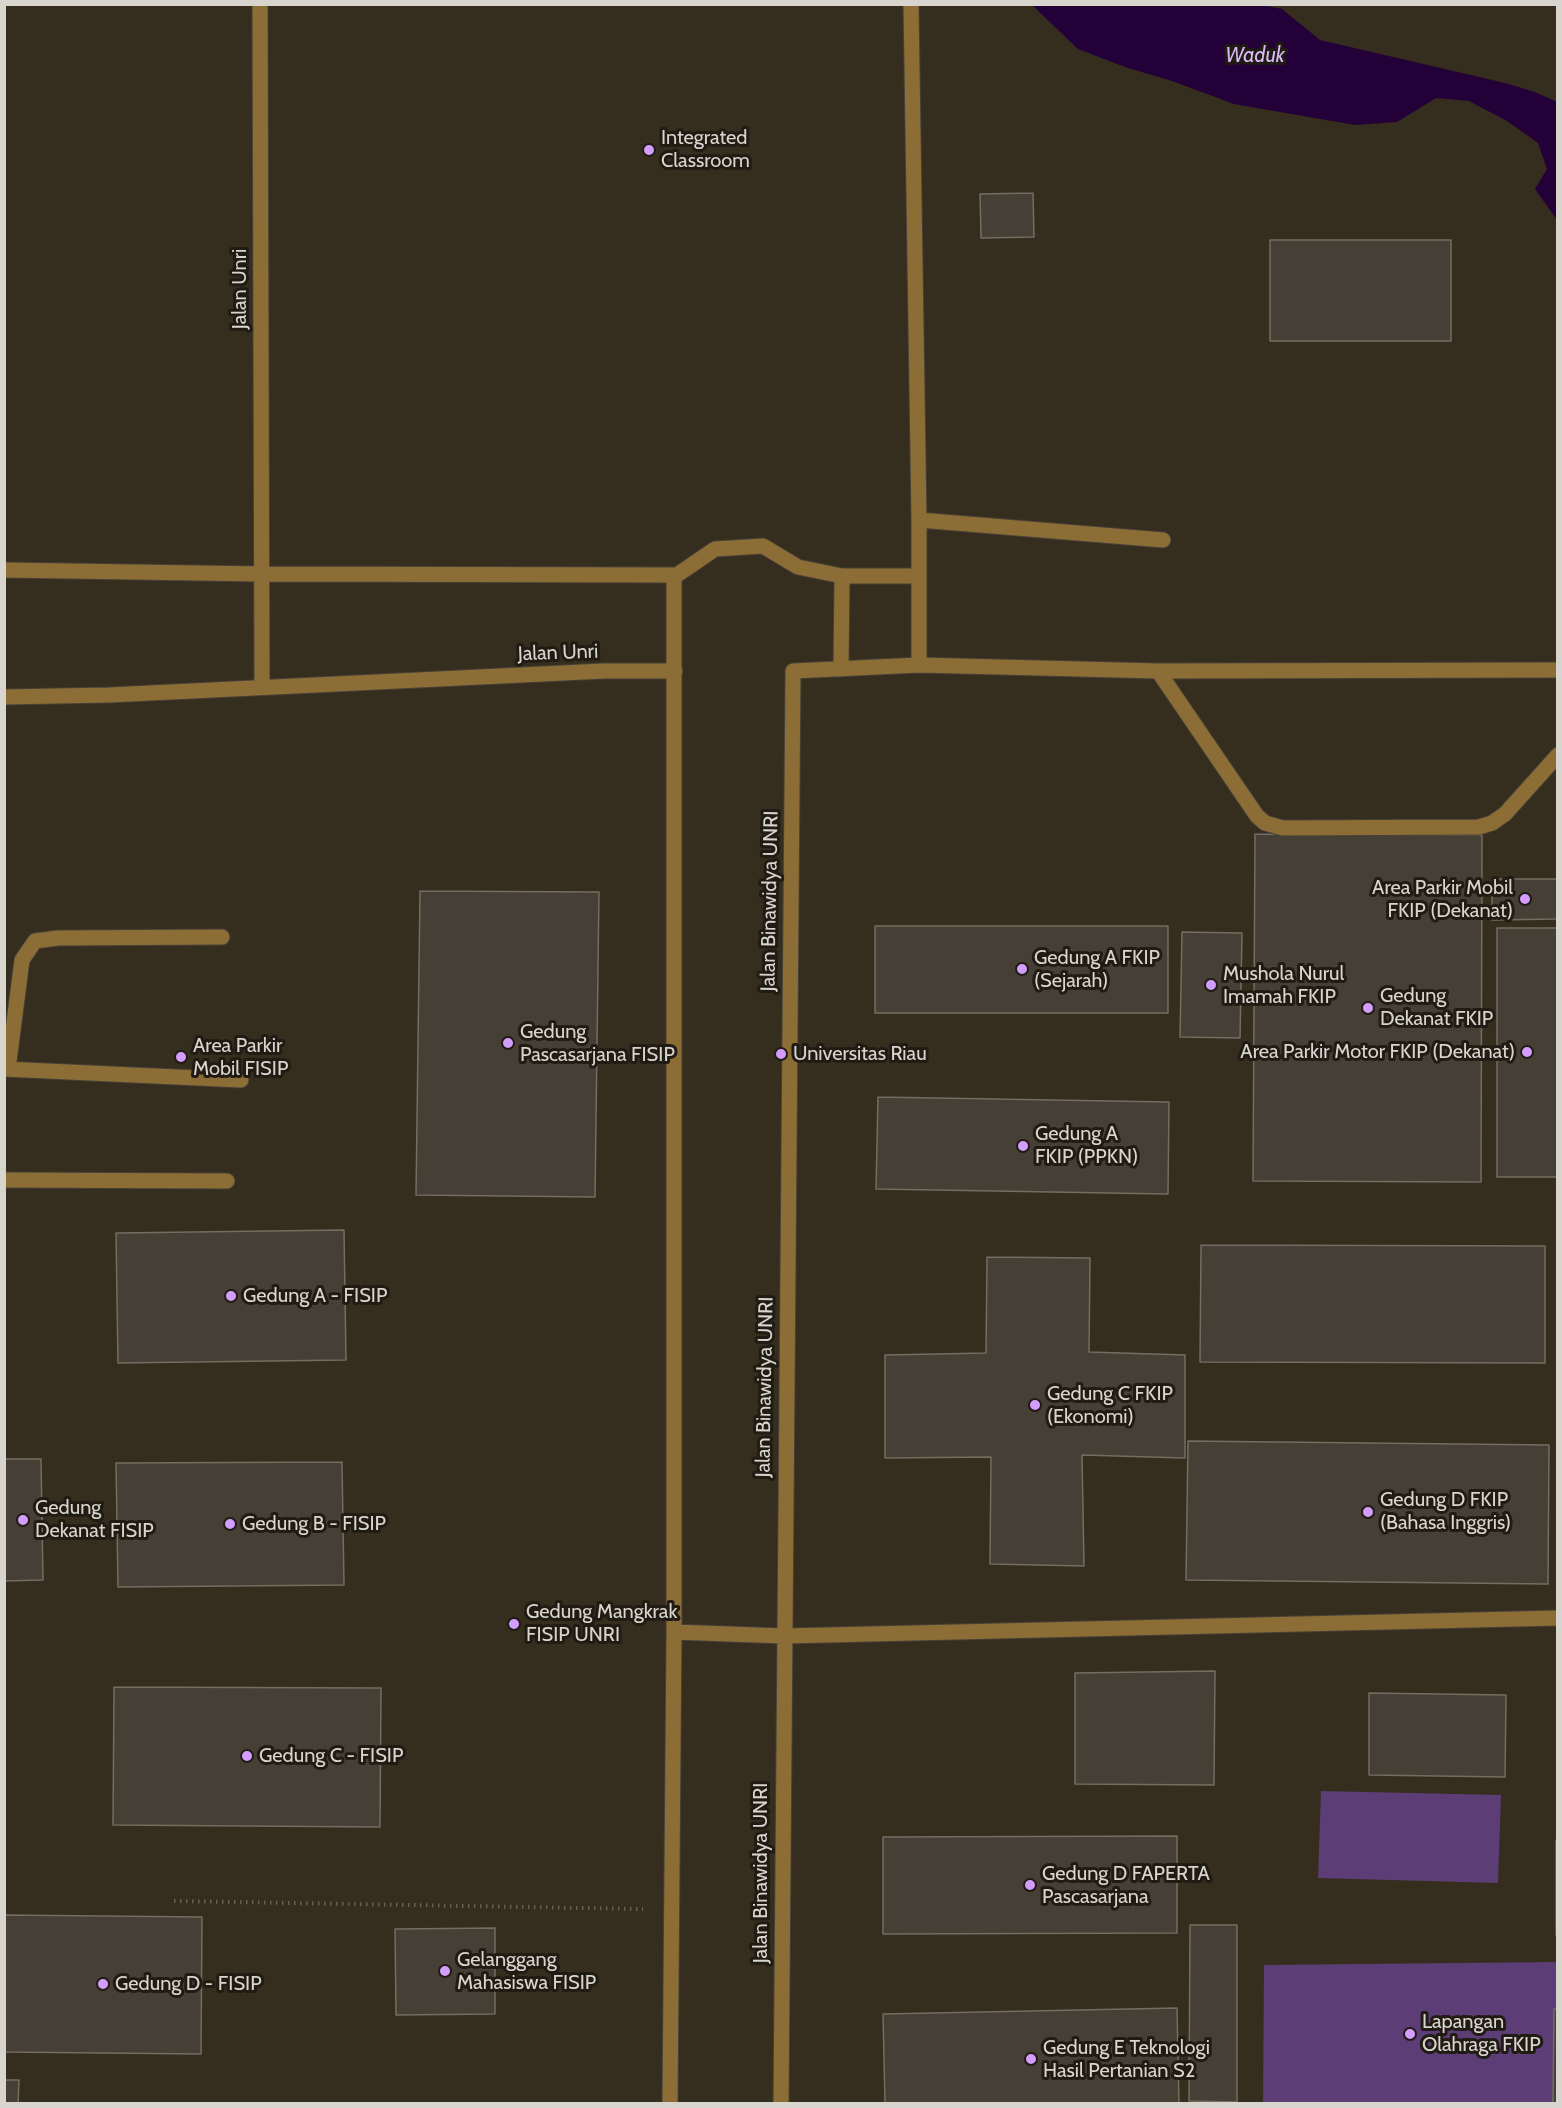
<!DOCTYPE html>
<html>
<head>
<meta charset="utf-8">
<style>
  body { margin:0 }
  #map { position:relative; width:1562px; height:2108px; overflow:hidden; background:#2a251c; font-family:Cabin,sans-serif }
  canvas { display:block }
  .frame { position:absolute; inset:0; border:6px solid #d8d4ce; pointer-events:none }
</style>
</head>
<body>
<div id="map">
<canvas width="1562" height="2108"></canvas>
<div class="frame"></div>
</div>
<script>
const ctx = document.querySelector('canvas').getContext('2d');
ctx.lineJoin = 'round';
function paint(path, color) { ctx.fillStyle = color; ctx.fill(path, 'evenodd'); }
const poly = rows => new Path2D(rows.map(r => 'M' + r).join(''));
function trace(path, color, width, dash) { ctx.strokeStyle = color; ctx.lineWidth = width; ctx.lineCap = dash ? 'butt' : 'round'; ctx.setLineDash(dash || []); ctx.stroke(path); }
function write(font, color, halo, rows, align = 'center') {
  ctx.font = font + ' Cabin,sans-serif'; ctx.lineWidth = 6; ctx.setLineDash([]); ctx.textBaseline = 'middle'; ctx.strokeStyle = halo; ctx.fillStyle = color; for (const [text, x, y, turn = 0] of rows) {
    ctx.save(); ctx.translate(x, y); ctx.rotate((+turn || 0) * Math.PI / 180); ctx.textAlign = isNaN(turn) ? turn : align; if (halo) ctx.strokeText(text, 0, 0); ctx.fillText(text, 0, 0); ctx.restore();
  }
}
const built = poly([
  [5,5,1557,5,1557,2103,5,2104]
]);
const green = poly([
  [1321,1791,1501,1795,1498,1883,1318,1878],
  [1556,1962,1556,2103,1263,2104,1264,1965]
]);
const water = poly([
  [1032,5,1262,5,1282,9,1320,40,1505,83,1535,92,1557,102,1557,220,1535,189,1547,169,1538,143,1507,121,1469,101,1436,98,1397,122,1355,125,1234,104,1172,81,1125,67,1078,49]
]);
const building = poly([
  [1033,193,1034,237,981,238,980,194,1033,193],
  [1270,240,1451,240,1451,341,1270,341,1270,240],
  [1255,834,1482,835,1481,1182,1253,1181,1255,834],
  [1492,879,1558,879,1558,919,1492,920,1492,879],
  [420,891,599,892,595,1197,416,1195,420,891],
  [875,926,1168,926,1168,1013,875,1013,875,926],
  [1497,928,1558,928,1558,1177,1497,1177,1497,928],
  [1182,932,1242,933,1240,1038,1180,1037,1182,932],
  [878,1097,1169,1102,1168,1194,876,1189,878,1097],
  [344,1230,346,1360,118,1363,116,1233,344,1230],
  [1201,1245,1545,1246,1545,1363,1200,1362,1201,1245],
  [987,1257,1090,1258,1089,1352,1185,1355,1185,1458,1082,1455,1084,1566,990,1564,991,1457,885,1458,885,1355,986,1353,987,1257],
  [1188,1441,1549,1445,1548,1584,1186,1580,1188,1441],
  [4,1459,41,1459,43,1580,4,1581,4,1459],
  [342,1462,344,1585,118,1587,116,1463,342,1462],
  [1215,1671,1214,1785,1075,1784,1075,1673,1215,1671],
  [114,1687,381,1688,380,1827,113,1825,114,1687],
  [1369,1693,1506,1695,1505,1777,1369,1775,1369,1693],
  [1177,1836,1177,1933,883,1934,883,1837,1177,1836],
  [1556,1840,1558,1840,1558,1935,1556,1935,1556,1840],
  [4,1915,202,1917,201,2054,4,2052,4,1915],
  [1190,1925,1237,1925,1237,2102,1189,2101,1190,1925],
  [495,1928,495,2014,396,2015,395,1929,495,1928],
  [1177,2008,1179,2104,885,2104,883,2014,1177,2008],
  [1554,2009,1558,2009,1558,2104,1553,2104,1554,2009],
  [4,2080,19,2080,18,2104,4,2104,4,2080]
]);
const path = poly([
  [174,1901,643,1909]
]);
const minor = poly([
  [260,4,262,687],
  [911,4,919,520,919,665],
  [919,520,1163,540],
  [4,570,262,574,676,575],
  [841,669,842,576],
  [1158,671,1257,816,1265,823,1283,828,1479,827,1492,823,1505,814,1558,755],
  [4,697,109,695,604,671,675,671],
  [4,1069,241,1080],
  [8,1069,22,960,35,941,58,938,222,937],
  [4,1180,227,1181],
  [674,1632,784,1636,1558,1618],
  [670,2104,674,1632,674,577,715,549,763,546,798,567,842,576,919,576],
  [781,2104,793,671,919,665,1158,671,1558,670]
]);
const markers = [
  [649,150,6,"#d29dfd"],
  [1525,899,6,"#d29dfd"],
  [1022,969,6,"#d29dfd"],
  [1211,985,6,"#d29dfd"],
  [1368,1008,6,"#d29dfd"],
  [508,1043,6,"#d29dfd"],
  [1527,1052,6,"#d29dfd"],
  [781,1054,6,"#d29dfd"],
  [181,1057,6,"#d29dfd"],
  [1023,1146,6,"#d29dfd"],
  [231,1296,6,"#d29dfd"],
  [1035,1405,6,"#d29dfd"],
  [1368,1512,6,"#d29dfd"],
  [23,1520,6,"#d29dfd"],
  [230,1524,6,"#d29dfd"],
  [514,1624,6,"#d29dfd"],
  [247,1756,6,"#d29dfd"],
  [1030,1885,6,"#d29dfd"],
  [445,1971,6,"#d29dfd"],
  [103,1984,6,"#d29dfd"],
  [1410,2034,6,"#d29dfd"],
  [1031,2059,6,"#d29dfd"]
];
const poiNames = [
  ["Integrated",661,138],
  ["Classroom",661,161],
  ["Area Parkir Mobil",1513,888,"right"],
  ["FKIP (Dekanat)",1513,911,"right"],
  ["Gedung A FKIP",1034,958],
  ["(Sejarah)",1034,981],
  ["Mushola Nurul",1223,974],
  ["Imamah FKIP",1223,997],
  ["Gedung",1380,996],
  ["Dekanat FKIP",1380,1019],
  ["Gedung",520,1032],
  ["Pascasarjana FISIP",520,1055],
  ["Area Parkir",193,1046],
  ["Mobil FISIP",193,1069],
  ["Area Parkir Motor FKIP (Dekanat)",1515,1052,"right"],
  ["Universitas Riau",793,1054],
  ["Gedung A",1035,1134],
  ["FKIP (PPKN)",1035,1157],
  ["Gedung A - FISIP",243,1296],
  ["Gedung C FKIP",1047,1394],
  ["(Ekonomi)",1047,1417],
  ["Gedung D FKIP",1380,1500],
  ["(Bahasa Inggris)",1380,1523],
  ["Gedung",35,1508],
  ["Dekanat FISIP",35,1531],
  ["Gedung B - FISIP",242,1524],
  ["Gedung Mangkrak",526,1612],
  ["FISIP UNRI",526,1635],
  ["Gedung C - FISIP",259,1756],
  ["Gedung D FAPERTA",1042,1874],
  ["Pascasarjana",1042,1897],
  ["Gelanggang",457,1960],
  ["Mahasiswa FISIP",457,1983],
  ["Gedung D - FISIP",115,1984],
  ["Lapangan",1422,2022],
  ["Olahraga FKIP",1422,2045],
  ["Gedung E Teknologi",1043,2048],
  ["Hasil Pertanian S2",1043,2071]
];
const streetNames = [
  ["Jalan Unri",240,289,-90],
  ["Jalan Unri",558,653,-2],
  ["Jalan Binawidya UNRI",770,901,-89],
  ["Jalan Binawidya UNRI",765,1387,-89],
  ["Jalan Binawidya UNRI",761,1873,-90]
];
const waterNames = [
  ["Waduk",1255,56]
];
paint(built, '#352d1e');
paint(green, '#5d3d75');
paint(water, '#230037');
paint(building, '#453f35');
trace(building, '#736d62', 1.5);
trace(minor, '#464138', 17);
trace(path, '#656159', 4, [1.5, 4.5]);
trace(minor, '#8c6d35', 15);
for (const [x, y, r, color] of markers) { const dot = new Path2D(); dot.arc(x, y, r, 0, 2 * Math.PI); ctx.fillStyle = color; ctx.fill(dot); trace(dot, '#201b13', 2); }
write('20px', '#d8d4ce', '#201b13', poiNames, 'left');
write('20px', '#d8d4ce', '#201b13', streetNames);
write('italic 21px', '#dbbaf9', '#201b13', waterNames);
</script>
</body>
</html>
